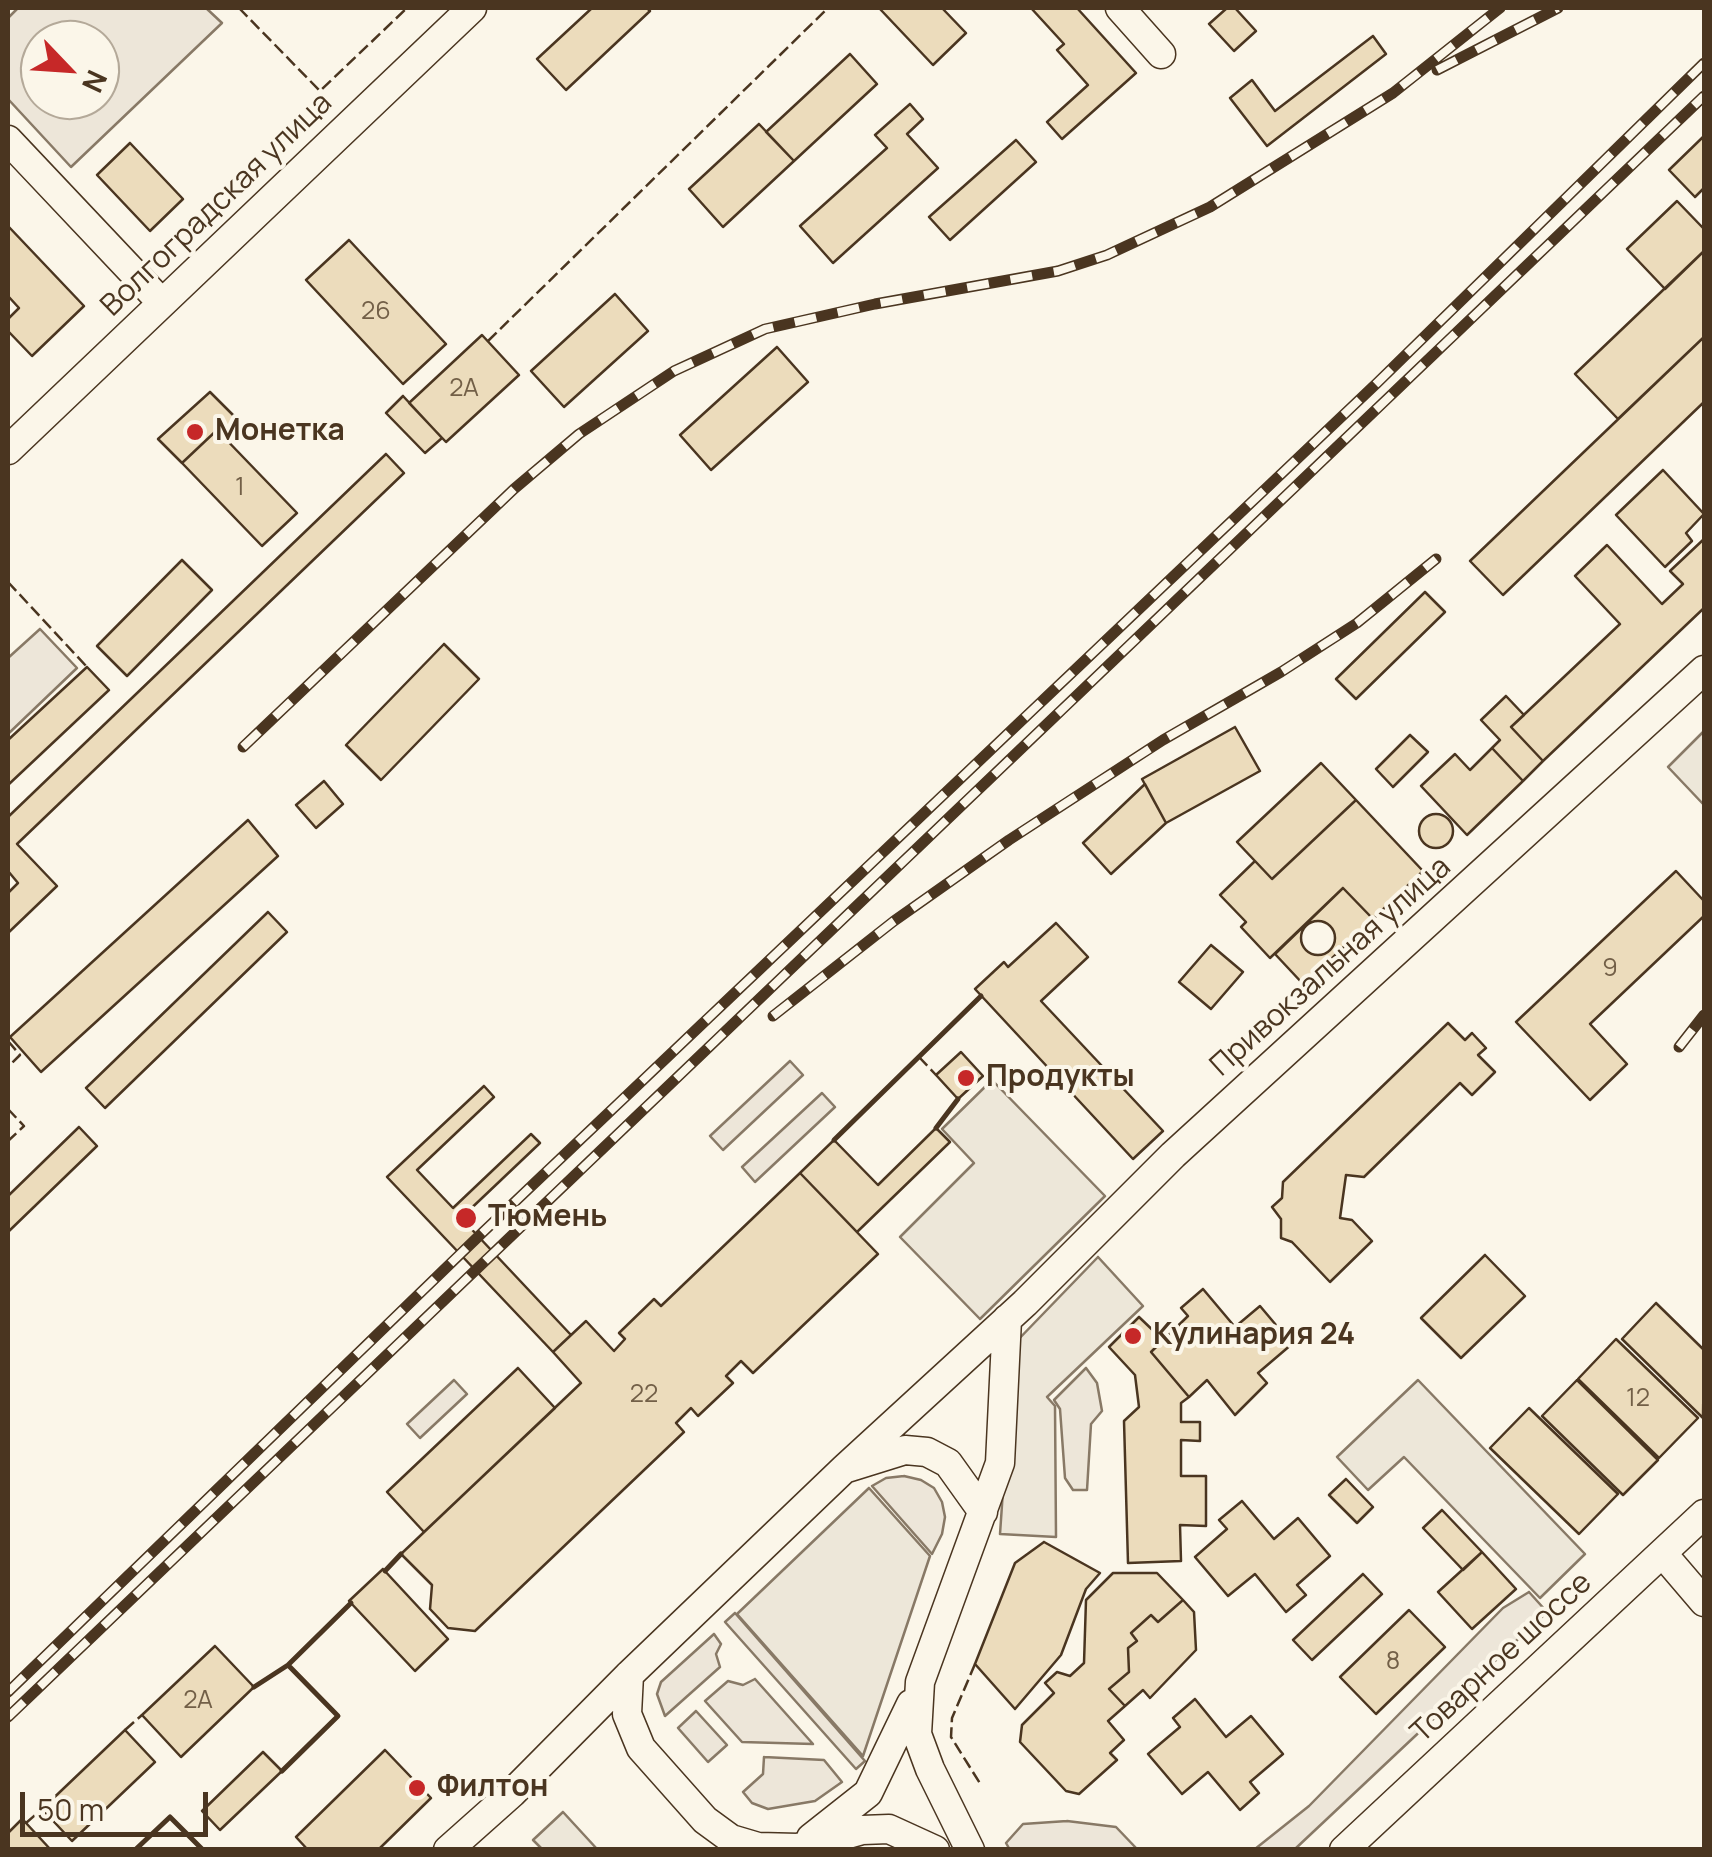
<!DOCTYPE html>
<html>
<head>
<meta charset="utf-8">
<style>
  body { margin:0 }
  #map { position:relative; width:1712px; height:1857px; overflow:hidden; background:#fbf6e9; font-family:Manrope,sans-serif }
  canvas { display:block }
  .frame { position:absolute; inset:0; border:10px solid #4a3520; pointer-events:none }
  .north { position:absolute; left:20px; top:20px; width:100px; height:100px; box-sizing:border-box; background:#fbf6e9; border:2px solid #b4a999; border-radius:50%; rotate:115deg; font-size:28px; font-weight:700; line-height:40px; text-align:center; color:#4a3520 }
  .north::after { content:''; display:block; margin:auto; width:35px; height:45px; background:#c62828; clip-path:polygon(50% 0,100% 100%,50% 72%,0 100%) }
  .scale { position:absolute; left:20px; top:1792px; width:188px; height:45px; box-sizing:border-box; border:5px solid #4a3520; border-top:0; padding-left:12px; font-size:30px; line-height:35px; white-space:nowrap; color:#4a3520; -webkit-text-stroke:8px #fbf6e9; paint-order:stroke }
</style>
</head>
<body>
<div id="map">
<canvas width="1712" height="1857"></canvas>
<div class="frame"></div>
<div class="north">N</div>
<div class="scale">50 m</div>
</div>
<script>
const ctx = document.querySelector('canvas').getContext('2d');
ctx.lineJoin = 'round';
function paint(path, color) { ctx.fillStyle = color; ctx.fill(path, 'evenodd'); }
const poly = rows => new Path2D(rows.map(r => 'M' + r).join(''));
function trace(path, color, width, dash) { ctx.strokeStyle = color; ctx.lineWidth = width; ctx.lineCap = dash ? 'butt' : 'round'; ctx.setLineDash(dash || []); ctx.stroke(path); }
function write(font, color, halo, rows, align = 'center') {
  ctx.font = font + ' Manrope,sans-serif'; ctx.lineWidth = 8; ctx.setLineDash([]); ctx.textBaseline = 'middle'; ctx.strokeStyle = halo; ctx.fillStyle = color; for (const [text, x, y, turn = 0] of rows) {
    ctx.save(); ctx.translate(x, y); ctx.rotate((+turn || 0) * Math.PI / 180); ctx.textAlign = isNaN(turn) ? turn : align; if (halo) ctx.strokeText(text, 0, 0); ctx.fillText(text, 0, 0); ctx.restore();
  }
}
const green = poly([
  [18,8,206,8,222,23,71,167,8,99,8,18,18,8],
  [40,40,100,40,100,100,40,100,40,40],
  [40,629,77,668,8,734,8,658,40,629],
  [790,1061,803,1075,723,1150,710,1136,790,1061],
  [822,1093,835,1107,755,1182,742,1167,822,1093],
  [1086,1368,1097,1383,1102,1411,1091,1424,1087,1490,1073,1490,1065,1478,1060,1409,1054,1400,1086,1368],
  [454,1380,467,1394,420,1438,407,1424,454,1380],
  [904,1476,921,1480,934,1488,942,1502,945,1517,942,1534,932,1554,872,1486,886,1478,904,1476],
  [1529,1592,1547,1612,1295,1849,1255,1849,1309,1806,1503,1608,1529,1592],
  [735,1613,865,1761,856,1769,725,1622,735,1613],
  [714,1634,721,1644,716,1654,720,1667,665,1716,657,1694,661,1682,714,1634],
  [755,1679,813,1744,742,1742,705,1701,728,1681,743,1685,755,1679],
  [696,1711,727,1745,708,1762,678,1728,696,1711],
  [764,1757,824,1760,842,1782,815,1801,768,1809,752,1803,743,1792,763,1774,764,1757],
  [1067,1821,1116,1827,1137,1849,1010,1850,1006,1843,1023,1824,1067,1821]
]);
const parking = poly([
  [1704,731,1704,805,1668,767,1704,731],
  [992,1080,1105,1196,980,1319,900,1237,974,1163,942,1129,992,1080],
  [1098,1257,1143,1306,1047,1397,1055,1406,1056,1537,1000,1534,1013,1345,1098,1257],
  [1418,1380,1585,1554,1540,1598,1404,1457,1368,1490,1337,1457,1418,1380],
  [869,1488,930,1556,863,1756,737,1614,869,1488],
  [563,1812,597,1849,542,1849,533,1840,563,1812]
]);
const building = poly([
  [592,8,647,8,650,11,566,90,537,59,592,8],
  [882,8,942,8,966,33,933,65,880,9,882,8],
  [1031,8,1077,8,1136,73,1062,139,1047,122,1088,85,1057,50,1064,44,1031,8],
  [1227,8,1235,8,1256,31,1234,51,1209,24,1227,8],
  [1373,36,1386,54,1267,146,1230,98,1252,80,1275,111,1373,36],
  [850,54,877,84,794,161,766,132,850,54],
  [910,104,923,119,907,134,938,168,833,263,800,226,887,148,875,135,910,104],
  [759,124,794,161,723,227,689,189,759,124],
  [1704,136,1704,188,1695,197,1669,170,1704,136],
  [1016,140,1036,162,950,240,929,217,1016,140],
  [130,143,183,199,150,231,97,175,130,143],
  [1677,201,1704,229,1704,251,1665,289,1627,249,1677,201],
  [8,226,84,306,32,356,8,331,8,319,19,308,8,296,8,226],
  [349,240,446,344,403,384,306,280,349,240],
  [1704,251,1704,337,1618,419,1575,374,1704,251],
  [615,294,648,331,564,407,531,371,615,294],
  [482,335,519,375,446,442,409,403,482,335],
  [1704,337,1704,402,1503,595,1470,561,1704,337],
  [777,347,808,382,711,470,680,435,777,347],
  [210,392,244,426,228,441,217,430,182,463,158,439,210,392],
  [403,396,442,438,425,453,386,413,403,396],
  [217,430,297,513,262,546,182,463,217,430],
  [386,454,404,473,17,844,57,886,8,933,8,893,18,883,8,871,8,817,386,454],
  [1663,470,1704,514,1686,533,1692,541,1665,567,1616,515,1663,470],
  [1704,539,1704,608,1543,761,1511,727,1620,624,1575,576,1607,545,1662,604,1683,584,1670,571,1704,539],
  [182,560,212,590,127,676,97,646,182,560],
  [1425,592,1445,612,1356,699,1336,679,1425,592],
  [444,644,479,679,381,780,346,745,444,644],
  [87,667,109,690,8,785,8,740,87,667],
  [1506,696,1524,715,1511,727,1543,761,1523,781,1492,748,1500,740,1481,720,1506,696],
  [1235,727,1260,771,1166,823,1142,779,1235,727],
  [1410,735,1428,752,1393,787,1376,769,1410,735],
  [1492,748,1523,781,1467,835,1421,786,1455,754,1470,770,1492,748],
  [1321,763,1356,800,1272,879,1237,842,1321,763],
  [324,781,343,804,316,828,296,805,324,781],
  [1145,784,1166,823,1111,874,1083,843,1145,784],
  [1356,800,1423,871,1373,919,1343,888,1270,958,1241,927,1246,922,1220,895,1255,861,1272,879,1356,800],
  '1419 831a17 17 0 1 1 34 0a17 17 0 1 1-34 0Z',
  [248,820,278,856,41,1072,10,1037,248,820],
  [1676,871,1704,901,1704,916,1590,1024,1627,1064,1590,1100,1516,1022,1676,871],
  [1343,888,1373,919,1304,985,1275,954,1343,888],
  [268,912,287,932,105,1108,86,1088,268,912],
  '1301 938a17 17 0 1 1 34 0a17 17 0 1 1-34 0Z',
  [1056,923,1088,957,1041,1001,1163,1131,1133,1159,975,989,1004,962,1008,967,1056,923],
  [1211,945,1243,972,1211,1009,1179,982,1211,945],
  [1448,1023,1465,1040,1472,1033,1486,1048,1478,1055,1495,1072,1472,1095,1460,1083,1364,1177,1346,1175,1340,1218,1352,1220,1372,1241,1330,1282,1292,1242,1281,1238,1281,1219,1272,1207,1282,1198,1283,1182,1448,1023],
  [961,1052,983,1076,958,1099,936,1075,961,1052],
  [484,1086,494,1097,417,1170,453,1208,531,1134,540,1143,461,1218,571,1335,553,1352,387,1177,484,1086],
  [79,1127,97,1146,8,1232,8,1196,79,1127],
  [936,1128,950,1142,857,1232,800,1173,834,1140,878,1185,936,1128],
  [800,1173,878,1254,753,1373,741,1361,726,1376,733,1383,698,1416,691,1408,676,1423,684,1432,475,1631,448,1628,430,1609,432,1585,401,1554,581,1383,553,1352,586,1321,614,1351,625,1339,619,1333,654,1299,661,1306,800,1173],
  [1485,1255,1525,1296,1461,1358,1421,1318,1485,1255],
  [1203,1289,1235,1327,1260,1306,1292,1344,1258,1373,1267,1383,1235,1415,1207,1380,1189,1397,1151,1352,1188,1316,1181,1308,1203,1289],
  [1656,1303,1704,1350,1703,1418,1622,1339,1656,1303],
  [1139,1317,1163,1340,1151,1352,1189,1397,1181,1403,1181,1422,1200,1422,1200,1441,1181,1440,1181,1476,1206,1476,1206,1526,1180,1525,1181,1561,1128,1563,1124,1421,1139,1407,1135,1375,1109,1347,1139,1317],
  [1616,1339,1698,1418,1659,1458,1578,1379,1616,1339],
  [518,1368,555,1408,424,1532,387,1492,518,1368],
  [1577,1380,1658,1460,1623,1495,1542,1416,1577,1380],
  [1529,1408,1618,1494,1579,1534,1490,1448,1529,1408],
  [1346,1479,1373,1507,1357,1523,1329,1495,1346,1479],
  [1242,1501,1274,1539,1298,1518,1330,1556,1297,1585,1306,1595,1286,1612,1255,1574,1228,1596,1195,1557,1227,1529,1219,1520,1242,1501],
  [1442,1510,1482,1552,1463,1570,1423,1528,1442,1510],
  [1044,1542,1100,1573,1086,1589,1061,1655,1015,1709,975,1664,1015,1563,1044,1542],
  [1482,1552,1516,1589,1472,1629,1438,1592,1482,1552],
  [383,1569,448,1639,415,1671,349,1601,383,1569],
  [1113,1573,1157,1573,1183,1600,1158,1622,1151,1615,1131,1633,1137,1641,1128,1648,1129,1672,1109,1689,1125,1706,1108,1721,1124,1740,1110,1753,1117,1760,1079,1794,1066,1791,1020,1742,1022,1725,1054,1693,1045,1683,1057,1672,1070,1676,1084,1663,1086,1600,1113,1573],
  [1363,1574,1382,1594,1312,1660,1293,1640,1363,1574],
  [1183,1600,1194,1612,1196,1650,1150,1698,1143,1690,1125,1706,1109,1689,1129,1672,1128,1648,1137,1641,1131,1633,1151,1615,1158,1622,1183,1600],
  [1409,1610,1445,1647,1376,1714,1340,1677,1409,1610],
  [215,1646,254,1687,181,1757,142,1715,215,1646],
  [1195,1699,1226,1737,1251,1716,1283,1754,1250,1782,1259,1793,1240,1810,1208,1772,1182,1794,1148,1754,1180,1727,1173,1718,1195,1699],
  [125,1730,155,1762,72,1841,42,1809,125,1730],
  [385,1750,431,1798,378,1850,308,1850,296,1837,385,1750],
  [263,1752,282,1771,220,1830,202,1811,263,1752],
  [22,1819,26,1823,51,1850,8,1850,8,1833,22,1819]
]);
const minor = poly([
  [1120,8,1161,54],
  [8,140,162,303],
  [8,450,472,8],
  [844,1469,1025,1303,1173,1155,1704,670],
  [1663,1554,1704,1602],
  [629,1675,627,1714,641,1748,705,1820,731,1839,758,1847,798,1848,862,1830,889,1829,935,1850],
  [811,1838,868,1793,911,1704],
  [448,1850,512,1793,629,1675,844,1469,905,1450,927,1452,948,1463,983,1512],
  [970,1850,930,1769,917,1734,920,1682,1000,1463,1007,1319],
  [1344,1850,1704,1514]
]);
const rail = poly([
  [1437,70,1558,8],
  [243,747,514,489,579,434,674,371,765,329,875,304,1058,271,1107,255,1210,207,1393,93,1500,8],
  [773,1016,894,921,1009,840,1163,740,1281,672,1357,623,1436,559],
  [1679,1047,1704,1015],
  [8,1692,482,1233,1377,383,1704,63],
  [8,1717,1704,96]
]);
const fence = poly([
  [239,8,320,91,407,8],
  [488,341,828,8],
  [8,582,87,667],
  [8,1041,20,1055,8,1067],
  [919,1057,936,1075],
  [8,1109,24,1126,8,1141],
  [975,1664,952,1718,951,1737,981,1785],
  [125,1730,142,1715],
  [26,1823,42,1809]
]);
const wall = poly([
  [936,1128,958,1099],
  [834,1140,981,996],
  [385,1571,401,1554],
  [254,1687,288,1665],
  [282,1771,338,1716,288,1665,351,1603],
  [135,1850,170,1817,203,1850]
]);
const markers = [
  [195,432,10,"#c62828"],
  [966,1078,10,"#c62828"],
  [466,1218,12,"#c62828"],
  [1133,1336,10,"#c62828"],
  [417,1788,10,"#c62828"]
];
const numberNames = [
  ["26",376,312],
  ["2А",464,389],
  ["1",240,488],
  ["9",1610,969],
  ["22",644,1395],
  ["12",1638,1399],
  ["8",1393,1662],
  ["2А",198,1701]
];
const streetNames = [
  ["Волгоградская улица",217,205,-44],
  ["Привокзальная улица",1331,967,-42],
  ["Товарное шоссе",1502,1658,-43]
];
const poiNames = [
  ["Монетка",215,432],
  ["Продукты",986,1078],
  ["Тюмень",488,1218],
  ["Кулинария 24",1153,1336],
  ["Филтон",437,1788]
];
paint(green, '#ede6d9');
trace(green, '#887966', 2.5);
paint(parking, '#ede7d9');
trace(parking, '#887966', 2.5);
paint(building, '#ecdcbc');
trace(building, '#4a3520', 2.5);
trace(minor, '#4a3520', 31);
trace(minor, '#fbf6e9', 28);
trace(rail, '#4a3520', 11);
trace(rail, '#fbf6e9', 8, [22]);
trace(fence, '#4a3520', 2.5, [12, 5]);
trace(wall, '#4a3520', 5);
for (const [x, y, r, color] of markers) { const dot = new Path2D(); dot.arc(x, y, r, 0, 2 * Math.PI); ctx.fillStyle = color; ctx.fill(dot); trace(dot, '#fbf6e9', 4); }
write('25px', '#725f47', null, numberNames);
write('30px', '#4a3520', '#fbf6e9', streetNames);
write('bold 30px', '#4a3520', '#fbf6e9', poiNames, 'left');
</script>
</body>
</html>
